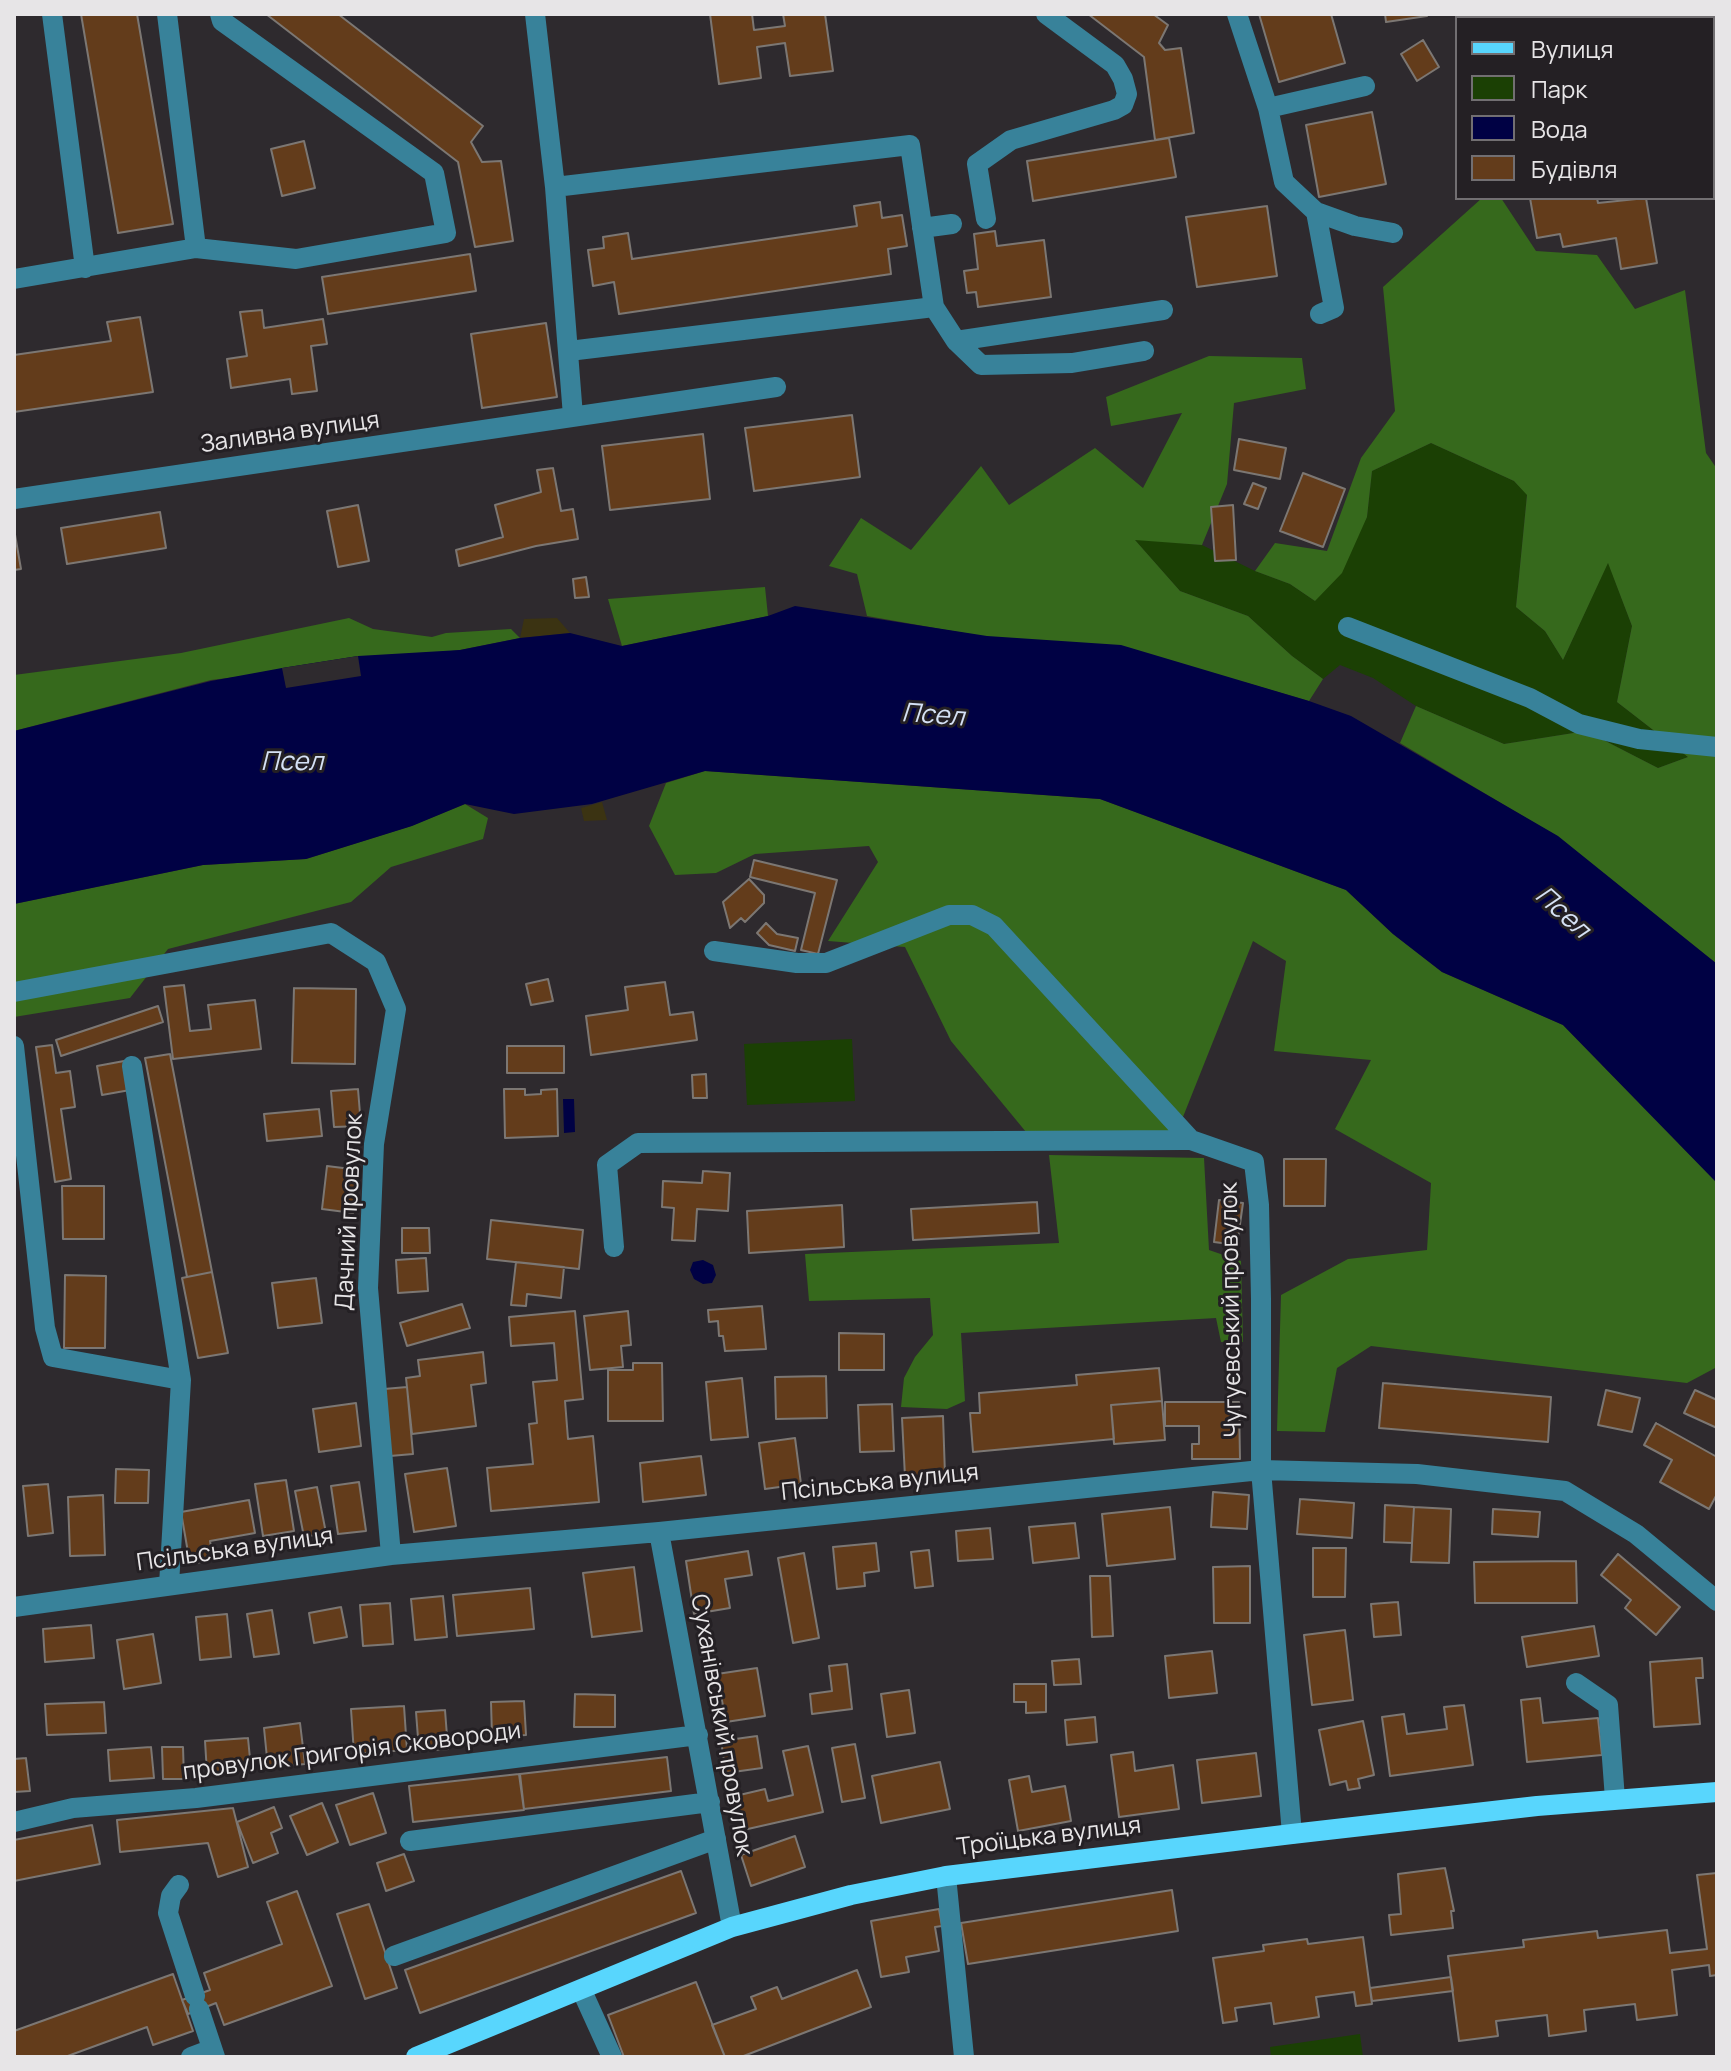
<!DOCTYPE html>
<html>
<head>
<meta charset="utf-8">
<style>
  body { margin:0 }
  #map { position:relative; width:1731px; height:2071px; overflow:hidden; background:#2e2a2e; font-family:Manrope,sans-serif }
  canvas { display:block }
  .frame { position:absolute; inset:0; border:16px solid #e7e5e7; pointer-events:none }
  .legend { position:absolute; left:1455px; top:16px; width:260px; height:184px; box-sizing:border-box; background:#242024; border:2px solid #726f72; margin:0; padding:10px 14px; list-style:none; font-size:24px; color:#e7e5e7 }
  .legend li { display:flex; align-items:center; gap:16px; height:40px }
  .legend b { width:40px; border:2px solid #726f72 }
</style>
</head>
<body>
<div id="map">
<canvas width="1731" height="2071"></canvas>
<div class="frame"></div>
<ul class="legend">
<li><b style="height:10px;background:#58d6fd"></b>Вулиця</li>
<li><b style="height:22px;background:#1b4004"></b>Парк</li>
<li><b style="height:22px;background:#000144"></b>Вода</li>
<li><b style="height:22px;background:#633c1b"></b>Будівля</li>
</ul>
</div>
<script>
const ctx = document.querySelector('canvas').getContext('2d');
ctx.lineJoin = 'round';
function paint(path, color) { ctx.fillStyle = color; ctx.fill(path, 'evenodd'); }
const poly = rows => new Path2D(rows.map(r => 'M' + r).join(''));
function trace(path, color, width, dash) { ctx.strokeStyle = color; ctx.lineWidth = width; ctx.lineCap = dash ? 'butt' : 'round'; ctx.setLineDash(dash || []); ctx.stroke(path); }
function write(font, color, halo, rows, align = 'center') {
  ctx.font = font + ' Manrope,sans-serif'; ctx.lineWidth = 6; ctx.setLineDash([]); ctx.textBaseline = 'middle'; ctx.strokeStyle = halo; ctx.fillStyle = color; for (const [text, x, y, turn = 0] of rows) {
    ctx.save(); ctx.translate(x, y); ctx.rotate((+turn || 0) * Math.PI / 180); ctx.textAlign = isNaN(turn) ? turn : align; if (halo) ctx.strokeText(text, 0, 0); ctx.fillText(text, 0, 0); ctx.restore();
  }
}
const green = poly([
  [1431,443,1514,481,1527,494,1516,607,1545,631,1563,660,1608,562,1632,626,1617,702,1688,757,1658,768,1586,731,1504,744,1416,706,1373,678,1340,665,1323,679,1292,656,1248,616,1180,591,1134,539,1202,545,1255,571,1290,584,1315,601,1367,517,1372,471],
  [852,1039,855,1101,747,1105,744,1044],
  [1360,2034,1363,2057,1271,2057,1270,2047]
]);
const forest = poly([
  [1482,198,1501,198,1536,251,1597,255,1635,309,1685,290,1706,453,1717,469,1717,964,1558,837,1400,743,1416,706,1504,744,1586,731,1658,768,1688,757,1617,702,1632,626,1608,563,1563,660,1545,631,1516,607,1527,495,1514,481,1431,443,1372,471,1367,517,1342,573,1315,601,1290,584,1255,571,1275,543,1327,551,1361,458,1395,411,1383,287],
  [1209,356,1302,358,1306,389,1234,403,1227,484,1202,545,1135,540,1180,591,1248,616,1292,656,1323,679,1309,701,1247,683,867,616,857,574,829,566,861,518,911,550,981,466,1009,505,1095,448,1143,488,1182,413,1111,426,1106,397],
  [765,587,768,616,622,646,608,599],
  [349,618,373,629,432,637,446,633,511,629,520,638,460,650,211,680,14,731,14,675,181,653],
  [705,771,1100,799,1346,890,1393,934,1442,972,1563,1025,1717,1183,1717,1367,1687,1383,1371,1346,1337,1368,1325,1432,1277,1431,1281,1295,1348,1259,1427,1250,1431,1183,1335,1129,1371,1060,1274,1051,1286,961,1253,941,1175,1137,1026,1132,951,1041,905,947,828,941,878,862,869,846,755,854,716,873,675,875,649,826,666,783],
  [465,804,488,818,483,839,391,867,351,902,168,949,130,998,14,1017,14,904,203,865,306,859,411,826],
  [1049,1155,1204,1158,1209,1250,1241,1261,1243,1342,1221,1342,1216,1318,961,1333,965,1401,947,1409,901,1407,904,1378,915,1357,933,1335,930,1298,809,1301,805,1254,1059,1243]
]);
const sand = poly([
  [557,618,570,633,520,638,524,619],
  [602,802,607,820,584,821,581,808]
]);
const water = poly([
  [795,606,987,636,1121,645,1309,701,1351,716,1558,836,1717,964,1717,1183,1563,1025,1442,972,1393,934,1346,890,1100,799,705,771,592,804,514,814,465,804,412,826,306,859,203,865,14,904,14,731,211,681,282,668,358,656,460,650,520,638,570,633,622,646,768,616],
  [563,1099,574,1099,575,1132,564,1133],
  [703,1260,713,1265,716,1275,712,1283,703,1284,694,1279,690,1270,693,1262]
]);
const pier = poly([
  [358,656,361,676,286,688,282,668]
]);
const building = poly([
  [81,14,137,14,173,224,118,233,81,14],
  [266,14,338,14,483,126,471,142,482,162,501,161,513,241,475,247,458,162,266,14],
  [710,14,752,14,754,30,785,26,783,14,825,14,833,71,790,76,785,43,757,47,761,78,719,84,710,14],
  [1088,14,1153,14,1168,25,1159,43,1165,50,1181,48,1194,133,1155,140,1144,57,1088,14],
  [1259,14,1331,14,1345,63,1279,82,1259,14],
  [1385,14,1426,14,1427,16,1386,22,1385,14],
  [1423,40,1439,67,1417,81,1401,54,1423,40],
  [1372,112,1386,184,1319,197,1306,125,1372,112],
  [1169,138,1176,177,1033,201,1027,161,1169,138],
  [304,141,315,188,282,196,271,149,304,141],
  [1530,198,1597,198,1598,203,1646,198,1657,263,1621,269,1616,238,1563,247,1560,234,1537,238,1530,198],
  [880,202,882,218,902,215,907,246,888,249,891,274,619,314,614,282,593,286,588,250,604,248,603,237,628,233,632,259,857,226,854,206,880,202],
  [1267,206,1277,276,1197,287,1186,217,1267,206],
  [995,231,997,246,1044,240,1051,297,978,307,976,292,967,293,964,271,978,269,974,234,995,231],
  [470,254,476,291,328,314,322,277,470,254],
  [262,310,264,328,323,319,327,344,311,346,317,391,292,394,290,379,231,388,227,359,247,356,240,312,262,310],
  [140,317,153,392,14,412,14,355,111,341,107,322,140,317],
  [546,323,557,397,482,408,471,334,546,323],
  [852,415,860,477,754,491,745,428,852,415],
  [703,434,710,499,610,510,602,446,703,434],
  [1239,439,1286,448,1280,479,1234,470,1239,439],
  [553,468,561,511,573,509,578,539,536,546,459,566,456,550,503,537,495,505,541,492,537,470,553,468],
  [1303,473,1345,489,1323,547,1280,531,1303,473],
  [1253,483,1266,488,1258,509,1244,504,1253,483],
  [358,505,369,561,338,567,327,511,358,505],
  [1233,505,1236,560,1215,561,1211,507,1233,505],
  [160,512,166,548,67,564,61,528,160,512],
  [14,529,21,569,14,570,14,529],
  [586,577,589,597,575,598,573,579,586,577],
  [754,860,837,880,818,954,801,950,815,893,750,877,754,860],
  [749,879,764,895,764,903,745,922,741,918,730,928,723,902,749,879],
  [766,923,777,934,798,938,795,951,769,945,757,933,766,923],
  [548,979,553,1001,531,1005,526,984,548,979],
  [665,982,670,1015,693,1012,697,1040,591,1055,586,1016,628,1010,625,987,665,982],
  [184,985,190,1031,211,1029,208,1005,255,1000,261,1049,173,1059,164,987,184,985],
  [294,988,356,989,355,1064,292,1063,294,988],
  [158,1006,163,1022,61,1056,56,1040,158,1006],
  [52,1045,56,1073,70,1071,75,1107,61,1109,71,1179,55,1182,36,1047,52,1045],
  [507,1046,564,1046,564,1073,507,1073,507,1046],
  [170,1054,212,1272,187,1277,145,1058,170,1054],
  [124,1061,130,1090,102,1095,97,1066,124,1061],
  [706,1074,707,1098,693,1098,692,1075,706,1074],
  [358,1089,361,1126,334,1127,331,1091,358,1089],
  [504,1089,525,1089,525,1095,541,1094,541,1090,557,1089,558,1136,505,1138,504,1089],
  [319,1109,322,1136,267,1141,264,1114,319,1109],
  [1284,1159,1326,1159,1325,1206,1284,1206,1284,1159],
  [327,1166,359,1170,353,1213,322,1209,327,1166],
  [703,1171,730,1173,728,1211,697,1209,695,1241,672,1240,674,1208,662,1207,663,1181,702,1183,703,1171],
  [62,1186,104,1186,104,1239,63,1239,62,1186],
  [1219,1200,1243,1203,1237,1245,1214,1242,1219,1200],
  [1037,1202,1039,1233,913,1240,911,1209,1037,1202],
  [842,1205,844,1247,749,1253,747,1211,842,1205],
  [491,1220,583,1230,579,1269,487,1259,491,1220],
  [402,1228,429,1228,430,1253,402,1253,402,1228],
  [426,1258,428,1291,398,1293,396,1260,426,1258],
  [516,1262,564,1267,561,1298,527,1294,526,1306,511,1305,516,1262],
  [212,1272,228,1353,198,1358,182,1278,212,1272],
  [65,1275,106,1276,105,1348,64,1348,65,1275],
  [316,1278,322,1323,278,1328,272,1283,316,1278],
  [462,1304,470,1328,407,1346,400,1323,462,1304],
  [762,1306,766,1349,725,1351,723,1336,719,1336,718,1321,709,1322,708,1310,762,1306],
  [575,1311,583,1399,565,1401,568,1439,593,1436,599,1502,491,1511,487,1468,533,1464,529,1424,537,1423,533,1382,557,1380,554,1343,511,1346,509,1317,575,1311],
  [628,1311,631,1345,621,1346,623,1367,590,1370,584,1316,628,1311],
  [839,1333,884,1334,884,1370,839,1370,839,1333],
  [483,1352,486,1383,471,1385,476,1426,412,1434,406,1378,420,1376,418,1360,483,1352],
  [633,1363,662,1363,663,1421,608,1421,608,1370,633,1370,633,1363],
  [1159,1368,1162,1401,1111,1405,1114,1439,973,1452,970,1413,980,1413,979,1393,1077,1385,1076,1375,1159,1368],
  [826,1376,827,1418,776,1419,775,1377,826,1376],
  [742,1378,748,1437,711,1440,706,1382,742,1378],
  [1383,1383,1551,1397,1548,1442,1379,1428,1383,1383],
  [407,1387,413,1454,390,1456,384,1389,407,1387],
  [1606,1390,1640,1398,1632,1432,1598,1425,1606,1390],
  [1695,1390,1717,1400,1717,1428,1684,1413,1695,1390],
  [1162,1401,1165,1440,1114,1444,1111,1405,1162,1401],
  [1165,1402,1239,1402,1240,1459,1192,1459,1192,1444,1199,1444,1199,1426,1165,1426,1165,1402],
  [356,1403,361,1446,319,1452,313,1409,356,1403],
  [892,1404,894,1451,860,1452,858,1405,892,1404],
  [943,1416,945,1475,905,1477,902,1418,943,1416],
  [1656,1423,1717,1457,1717,1494,1709,1509,1660,1482,1672,1460,1644,1445,1656,1423],
  [795,1438,801,1484,765,1489,759,1443,795,1438],
  [701,1456,706,1495,643,1502,640,1463,701,1456],
  [447,1468,456,1526,414,1532,405,1474,447,1468],
  [116,1469,149,1470,148,1503,115,1503,116,1469],
  [286,1480,294,1531,263,1536,255,1484,286,1480],
  [359,1482,366,1531,338,1534,331,1486,359,1482],
  [48,1484,53,1533,28,1536,23,1486,48,1484],
  [317,1487,326,1533,304,1537,295,1491,317,1487],
  [1213,1492,1249,1495,1247,1529,1211,1527,1213,1492],
  [103,1495,105,1555,70,1556,68,1497,103,1495],
  [1300,1499,1354,1503,1352,1538,1297,1534,1300,1499],
  [249,1500,255,1533,210,1541,213,1560,190,1564,181,1512,249,1500],
  [1385,1505,1414,1507,1412,1543,1384,1542,1385,1505],
  [1170,1507,1175,1559,1107,1566,1102,1514,1170,1507],
  [1414,1507,1451,1509,1449,1563,1411,1562,1414,1507],
  [1493,1509,1540,1512,1538,1537,1492,1534,1493,1509],
  [1075,1523,1079,1558,1033,1563,1029,1527,1075,1523],
  [990,1528,993,1559,958,1561,956,1531,990,1528],
  [876,1543,879,1571,864,1573,865,1586,837,1589,833,1547,876,1543],
  [1313,1548,1346,1548,1345,1597,1313,1597,1313,1548],
  [929,1550,933,1586,915,1588,911,1552,929,1550],
  [748,1551,752,1575,725,1579,730,1608,694,1614,686,1561,748,1551],
  [804,1553,819,1638,793,1643,778,1558,804,1553],
  [1618,1554,1680,1607,1656,1635,1625,1608,1631,1600,1601,1575,1618,1554],
  [1576,1561,1577,1603,1475,1603,1474,1562,1576,1561],
  [1250,1566,1250,1623,1214,1623,1213,1567,1250,1566],
  [634,1567,642,1631,592,1637,583,1573,634,1567],
  [1090,1576,1110,1576,1113,1636,1092,1637,1090,1576],
  [530,1588,534,1629,457,1636,453,1595,530,1588],
  [443,1596,447,1637,415,1640,411,1599,443,1596],
  [1398,1602,1401,1635,1374,1637,1371,1604,1398,1602],
  [390,1603,393,1644,363,1646,360,1605,390,1603],
  [341,1607,347,1637,314,1643,309,1613,341,1607],
  [272,1610,279,1654,254,1657,247,1614,272,1610],
  [227,1614,231,1657,200,1660,196,1617,227,1614],
  [91,1625,94,1658,45,1662,43,1629,91,1625],
  [1594,1626,1599,1656,1527,1667,1522,1637,1594,1626],
  [1345,1630,1353,1700,1312,1705,1304,1635,1345,1630],
  [153,1634,161,1683,124,1689,117,1640,153,1634],
  [1212,1651,1217,1693,1169,1698,1165,1656,1212,1651],
  [1702,1658,1703,1678,1696,1678,1700,1724,1654,1727,1650,1662,1702,1658],
  [1079,1659,1081,1684,1054,1685,1052,1661,1079,1659],
  [847,1664,852,1709,812,1714,810,1694,832,1691,829,1666,847,1664],
  [757,1668,765,1716,726,1722,717,1674,757,1668],
  [1014,1684,1046,1684,1046,1712,1026,1713,1026,1702,1014,1702,1014,1684],
  [909,1690,915,1733,887,1737,881,1694,909,1690],
  [575,1694,615,1695,615,1727,574,1727,575,1694],
  [1540,1698,1543,1723,1598,1718,1602,1755,1527,1762,1521,1700,1540,1698],
  [524,1701,526,1735,492,1737,491,1702,524,1701],
  [104,1702,106,1733,47,1735,45,1704,104,1702],
  [1464,1705,1473,1765,1390,1776,1382,1717,1404,1714,1407,1734,1447,1729,1444,1707,1464,1705],
  [404,1706,407,1750,354,1754,351,1709,404,1706],
  [445,1710,448,1749,419,1751,416,1712,445,1710],
  [1095,1717,1097,1742,1067,1745,1065,1720,1095,1717],
  [1363,1721,1374,1775,1358,1779,1360,1788,1348,1790,1346,1781,1330,1785,1319,1730,1363,1721],
  [300,1723,305,1764,268,1768,264,1728,300,1723],
  [757,1736,762,1768,726,1773,721,1741,757,1736],
  [248,1738,251,1769,207,1773,205,1741,248,1738],
  [855,1744,865,1798,842,1802,832,1748,855,1744],
  [808,1746,823,1812,739,1831,731,1797,765,1789,768,1801,793,1795,783,1751,808,1746],
  [151,1747,154,1778,110,1781,108,1750,151,1747],
  [162,1747,183,1747,184,1779,163,1779,162,1747],
  [1133,1752,1135,1771,1173,1765,1179,1809,1119,1817,1111,1755,1133,1752],
  [1256,1753,1261,1796,1202,1803,1197,1760,1256,1753],
  [667,1757,671,1791,524,1809,520,1774,667,1757],
  [26,1758,30,1791,14,1792,14,1759,26,1758],
  [940,1762,950,1809,881,1823,872,1776,940,1762],
  [519,1774,524,1810,413,1822,409,1786,519,1774],
  [1029,1776,1032,1792,1065,1786,1071,1821,1018,1831,1009,1780,1029,1776],
  [373,1793,386,1833,350,1845,336,1805,373,1793],
  [322,1803,338,1842,307,1855,290,1816,322,1803],
  [274,1807,282,1828,271,1833,278,1853,253,1863,237,1822,274,1807],
  [233,1808,248,1867,218,1877,208,1843,120,1852,117,1820,233,1808],
  [92,1825,100,1864,14,1881,14,1840,92,1825],
  [795,1836,805,1867,751,1886,741,1855,795,1836],
  [404,1854,414,1881,386,1891,377,1863,404,1854],
  [1445,1868,1454,1911,1451,1911,1453,1928,1391,1935,1389,1915,1401,1914,1398,1874,1445,1868],
  [681,1871,696,1913,420,2013,405,1970,681,1871],
  [1717,1873,1717,1975,1710,1976,1709,1965,1672,1970,1677,2015,1637,2020,1635,2004,1584,2010,1586,2031,1549,2036,1547,2015,1496,2021,1498,2036,1459,2041,1448,1956,1524,1947,1523,1940,1597,1931,1598,1938,1667,1930,1670,1953,1707,1949,1697,1875,1717,1873],
  [1172,1890,1178,1931,968,1964,961,1923,1172,1890],
  [297,1891,332,1986,224,2025,216,2003,188,2014,182,2000,210,1990,204,1973,282,1944,267,1902,297,1891],
  [369,1904,397,1988,365,1999,337,1914,369,1904],
  [939,1909,942,1926,935,1927,939,1951,906,1957,909,1972,881,1977,871,1921,939,1909],
  [1363,1937,1372,2004,1356,2006,1354,1992,1316,1997,1319,2017,1274,2024,1271,2003,1235,2008,1237,2021,1223,2023,1213,1958,1264,1951,1263,1945,1307,1939,1308,1944,1363,1937],
  [857,1970,871,2007,741,2057,725,2057,712,2025,756,2009,751,1997,777,1987,782,1999,857,1970],
  [173,1974,193,2031,153,2045,147,2027,65,2057,14,2057,14,2031,173,1974],
  [1451,1977,1453,1991,1372,2001,1370,1988,1451,1977],
  [696,1982,725,2057,624,2057,608,2015,696,1982]
]);
const minor = poly([
  [52,14,85,268],
  [535,14,555,187,573,416],
  [1237,14,1268,108,1365,86],
  [1666,14,1678,18],
  [1713,30,1717,31],
  [1268,108,1284,182,1316,212,1355,226,1393,233],
  [555,187,910,145,934,307,569,351],
  [1316,212,1334,308,1320,314],
  [986,219,977,164,1011,140,1114,110,1123,105,1127,94,1123,79,1115,65,1046,14],
  [922,228,952,224],
  [196,248,296,259,446,233,434,173,222,21,220,14],
  [14,279,196,248,167,14],
  [934,307,956,341,1163,310],
  [956,341,981,365,1072,363,1144,351],
  [14,499,776,387],
  [1348,627,1530,698,1579,724,1639,739,1717,747],
  [714,951,797,963,826,963,949,915,972,915,994,926,1191,1140],
  [14,992,331,933,376,962,396,1009,374,1144,368,1288,391,1555],
  [14,1046,45,1328,53,1357,181,1380],
  [132,1066,181,1380,169,1585],
  [614,1247,607,1165,638,1143,1181,1140,1191,1140,1254,1162,1259,1205,1261,1299,1261,1470,1292,1834],
  [659,1532,732,1927],
  [14,1607,391,1555,659,1532,1261,1470,1417,1474,1565,1491,1636,1534,1717,1601],
  [1576,1683,1608,1705,1615,1799],
  [14,1822,73,1808,196,1798,698,1735],
  [410,1841,710,1802],
  [946,1876,964,2057],
  [179,1885,171,1896,168,1913,195,1996],
  [394,1956,716,1839],
  [582,1991,612,2057],
  [199,2009,215,2057],
  [191,2057,212,2049]
]);
const major = poly([
  [416,2057,732,1927,851,1895,946,1876,1292,1834,1537,1806,1717,1792]
]);
const streetNames = [
  ["Заливна вулиця",290,433,-8],
  ["Дачний провулок",350,1212,-87],
  ["Чугуєвський провулок",1232,1310,-91],
  ["Псільська вулиця",880,1483,-6],
  ["Псільська вулиця",235,1550,-8],
  ["Суханівський провулок",721,1725,80],
  ["провулок Григорія Сковороди",352,1752,-7],
  ["Троїцька вулиця",1049,1837,-7]
];
const waterNames = [
  ["Псел",933,716,4],
  ["Псел",292,763],
  ["Псел",1562,913,42]
];
paint(green, '#1b4004');
paint(forest, '#36691c');
paint(sand, '#3b3312');
paint(water, '#000144');
paint(pier, '#2e2a2e');
paint(building, '#633c1b');
trace(building, '#7c7773', 2);
trace(minor, '#38829a', 20);
trace(major, '#58d6fd', 20);
write('24px', '#e7e5e7', '#242024', streetNames);
write('italic 26px', '#d5e1f5', '#242024', waterNames);
</script>
</body>
</html>
